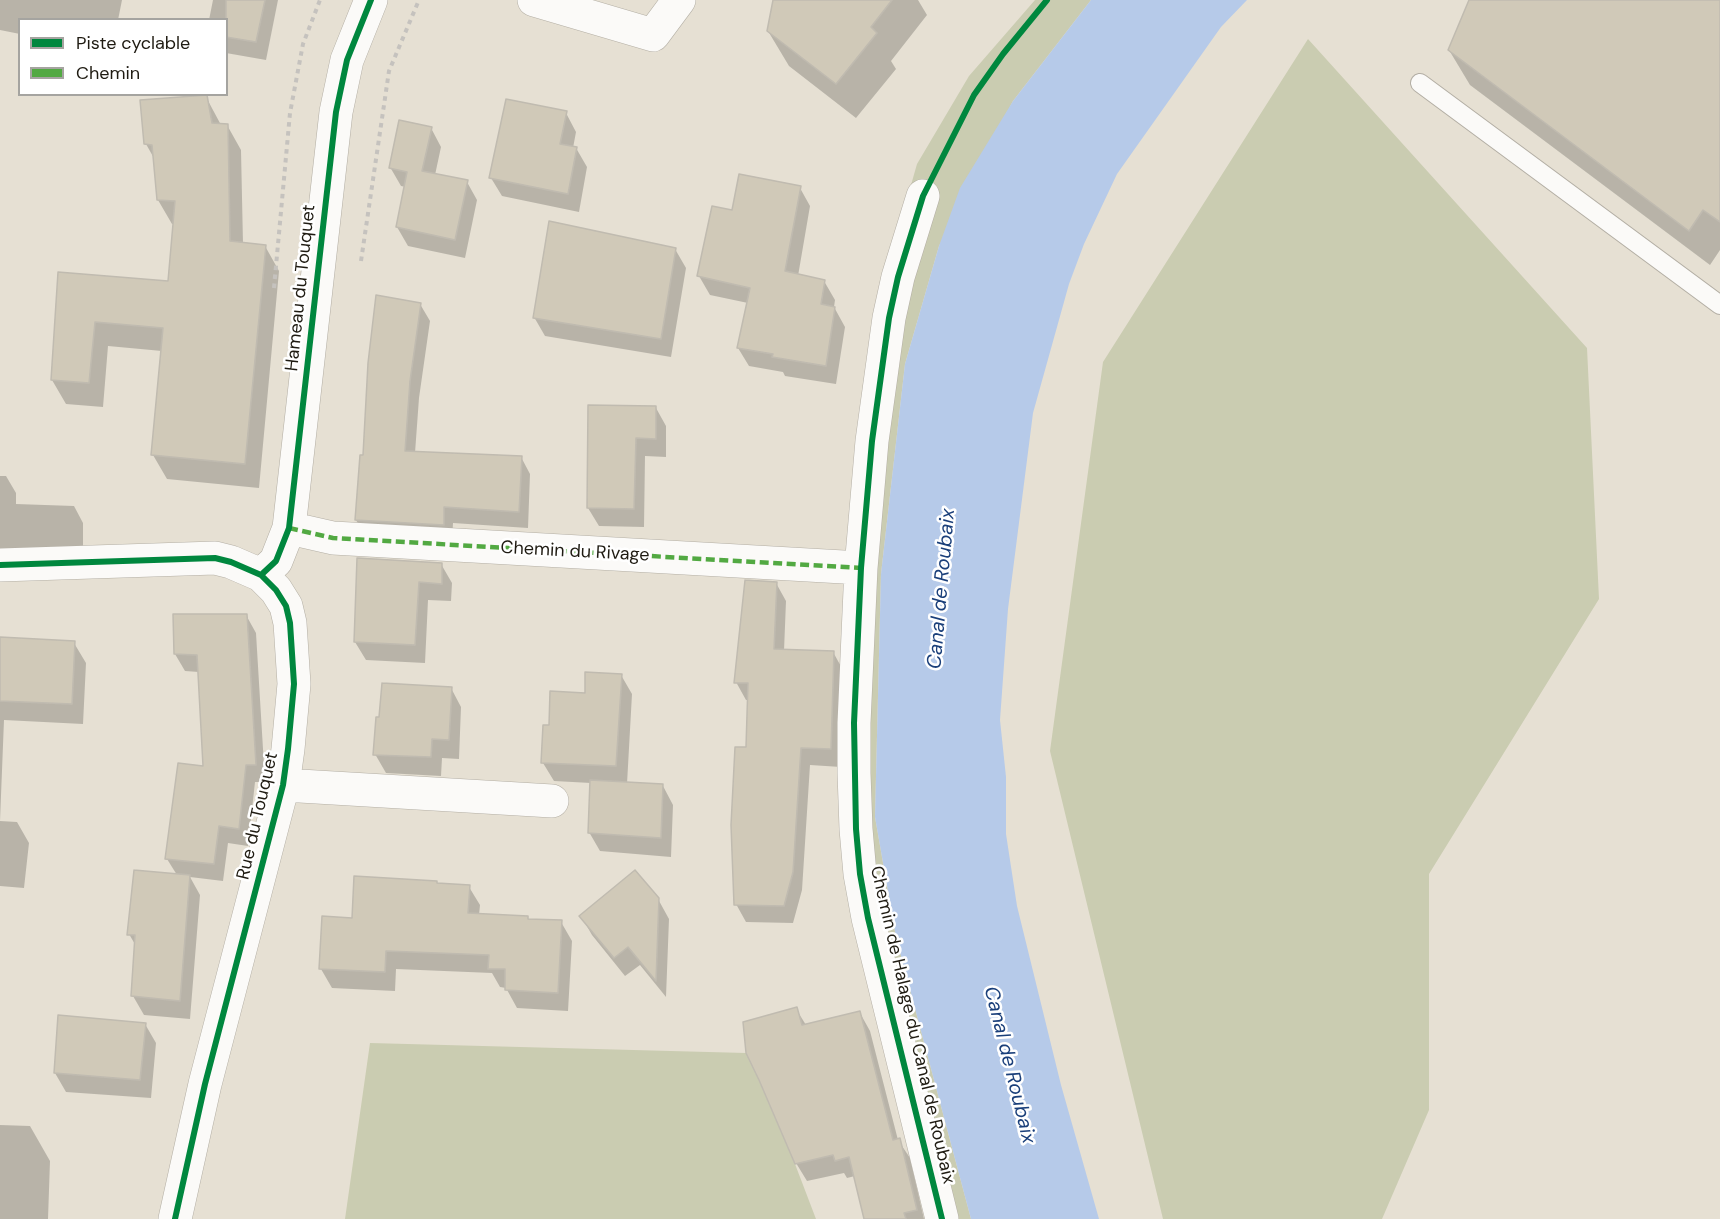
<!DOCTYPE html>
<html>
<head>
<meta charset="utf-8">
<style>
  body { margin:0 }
  #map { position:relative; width:1720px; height:1219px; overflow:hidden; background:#e6e0d3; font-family:"DM Sans",sans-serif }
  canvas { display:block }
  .legend { position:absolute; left:18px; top:18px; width:210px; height:78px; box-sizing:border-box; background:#fff; border:2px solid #a5a4a0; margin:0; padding:8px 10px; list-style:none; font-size:18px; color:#1f1b12 }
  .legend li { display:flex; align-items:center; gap:12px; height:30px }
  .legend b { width:30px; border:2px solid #a5a4a0 }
</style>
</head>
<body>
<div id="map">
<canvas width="1720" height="1219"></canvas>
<ul class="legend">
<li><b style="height:8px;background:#00873e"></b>Piste cyclable</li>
<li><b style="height:8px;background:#52a942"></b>Chemin</li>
</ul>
</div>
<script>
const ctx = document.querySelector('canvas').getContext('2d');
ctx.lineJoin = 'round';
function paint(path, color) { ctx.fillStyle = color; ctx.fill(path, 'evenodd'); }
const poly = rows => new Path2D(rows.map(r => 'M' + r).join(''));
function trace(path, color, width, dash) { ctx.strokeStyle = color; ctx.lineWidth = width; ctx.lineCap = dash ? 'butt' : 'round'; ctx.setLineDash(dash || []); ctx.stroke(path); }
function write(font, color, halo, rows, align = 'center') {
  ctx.font = font + ' "DM Sans",sans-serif'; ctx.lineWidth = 5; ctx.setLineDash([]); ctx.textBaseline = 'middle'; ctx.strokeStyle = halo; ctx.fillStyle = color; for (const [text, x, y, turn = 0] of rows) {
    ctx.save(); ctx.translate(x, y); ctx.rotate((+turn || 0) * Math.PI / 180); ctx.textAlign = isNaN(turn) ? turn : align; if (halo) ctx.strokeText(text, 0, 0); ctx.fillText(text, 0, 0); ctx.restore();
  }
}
const green = poly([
  [1035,0,1091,0,1013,101,939,246,905,364,881,574,875,817,896,937,971,1219,925,1219,887,1063,850,598,863,384,889,262,917,164,969,76],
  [1308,39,1587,348,1599,599,1429,874,1429,1110,1382,1219,1163,1219,1050,751,1103,362],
  [370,1043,746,1053,759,1080,795,1164,816,1219,345,1219]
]);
const water = poly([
  [1091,0,1247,0,1221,27,1117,174,1084,244,1069,284,1033,413,1008,609,1000,720,1006,777,1006,834,1017,906,1061,1085,1099,1219,971,1219,896,937,875,817,881,574,905,364,939,246,960,188,1013,101]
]);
const shadow = poly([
  [0,0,122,0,118,20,20,20,20,34,0,30],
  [213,0,278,0,266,60,226,53,226,20,209,20],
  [774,0,918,0,927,15,891,61,896,69,856,118,789,66,768,31],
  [1470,0,1720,0,1720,250,1710,265,1470,85,1449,50],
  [206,97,221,125,227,125,241,150,243,244,265,246,279,271,259,488,167,479,153,455,162,351,108,346,103,407,66,404,52,380,59,274,169,282,174,224,172,224,158,200,155,160,146,144],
  [566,113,576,132,573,148,576,148,587,167,579,212,502,196,491,178],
  [431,128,441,147,435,175,467,182,477,200,465,258,408,246,397,227,406,187,401,186,390,167],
  [800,188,810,206,798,276,824,281,835,300,834,307,845,327,836,384,785,376,783,372,749,366,738,348,748,303,710,295,699,276,733,212],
  [675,249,686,268,671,357,545,336,534,317],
  [420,304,430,321,419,398,415,453,521,457,530,474,528,528,453,523,452,542,366,537,356,520,361,457,364,457],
  [656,408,666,426,666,457,645,456,644,527,599,526,588,508],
  [0,476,6,476,16,493,16,504,74,506,83,523,83,547,0,550],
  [359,560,441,564,452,583,451,601,428,600,425,663,366,660,355,642],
  [776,583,786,601,784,651,833,652,843,670,841,767,810,765,802,890,793,923,746,922,736,904,747,749,749,700,746,700,736,682],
  [246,615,256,633,265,782,255,782,248,846,228,843,223,881,190,877,200,895,190,1019,144,1015,133,996,136,946,129,934,177,875,167,859,205,768,199,672,185,671,175,654],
  [0,639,74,643,86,663,83,724,4,720,0,821,17,822,29,843,24,888,0,886],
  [621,675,632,694,627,784,663,786,673,805,671,857,600,851,589,832,591,783,554,781,543,763,550,727,586,694],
  [451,688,461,707,459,759,442,758,441,776,386,773,375,754,381,718],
  [437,884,469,887,480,905,479,915,561,922,572,941,568,1011,517,1008,506,988,500,987,492,973,396,969,395,991,332,988,321,969,353,919],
  [658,899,669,919,666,997,640,965,625,976,592,935,581,916],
  [796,1009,806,1025,860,1013,870,1031,898,1140,910,1158,924,1219,865,1219,855,1176,847,1178,844,1173,807,1181,796,1163],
  [145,1024,156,1043,151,1098,66,1092,55,1073],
  [0,1125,30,1126,50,1161,48,1219,0,1219]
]);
const building = poly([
  [226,0,265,0,256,42,226,37,226,0],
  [773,0,892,0,871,27,877,33,836,84,767,31,773,0],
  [1469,0,1720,0,1720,222,1703,210,1689,231,1448,50,1469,0],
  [207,95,212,123,228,124,230,241,266,245,245,464,151,455,163,328,95,322,89,383,51,380,58,272,168,281,175,201,157,200,152,145,144,144,140,100,207,95],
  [506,99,567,111,560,144,577,147,568,194,489,178,506,99],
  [399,120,432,127,422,171,468,180,455,240,396,227,407,172,389,168,399,120],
  [739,174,801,186,785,271,825,280,821,304,835,307,826,366,772,357,773,354,737,348,750,288,697,276,712,206,732,210,739,174],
  [549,221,676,248,661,339,533,318,549,221],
  [376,295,421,303,410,381,405,451,522,456,519,512,444,507,444,525,355,520,360,455,363,455,368,363,376,295],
  [588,405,656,406,656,439,636,438,634,509,587,508,588,405],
  [357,558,442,563,442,584,419,582,415,645,354,642,357,558],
  [745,580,777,582,774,649,834,651,831,749,801,748,793,872,784,906,734,905,731,825,735,747,746,747,748,683,734,683,745,580],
  [173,614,247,614,256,765,246,765,239,829,219,826,214,864,165,859,178,763,203,766,197,655,174,654,173,614],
  [0,637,75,641,72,704,0,701,0,637],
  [585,672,622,674,616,766,541,763,543,725,549,725,550,691,585,693,585,672],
  [382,683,452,687,449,740,432,739,431,757,373,755,376,717,379,717,382,683],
  [590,780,663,784,661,838,588,833,590,780],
  [134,870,190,875,180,1001,131,996,135,935,127,935,134,870],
  [635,870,659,898,656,981,628,947,614,958,579,916,635,870],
  [354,876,437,881,437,883,470,885,468,913,528,916,528,919,562,920,558,993,505,990,505,969,488,969,489,955,386,951,385,972,319,969,322,916,352,918,354,876],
  [797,1007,802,1025,860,1011,893,1140,900,1138,917,1210,904,1213,906,1219,864,1219,849,1157,835,1161,833,1155,795,1164,759,1080,746,1053,743,1022,797,1007],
  [58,1015,146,1023,140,1080,54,1073,58,1015]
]);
const path = poly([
  [361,261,389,71,419,0],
  [274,288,290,113,303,44,320,0]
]);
const service = poly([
  [1420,83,1720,305]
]);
const minor = poly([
  [534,0,653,35,679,0],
  [923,196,898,277,889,318,872,441,861,568,854,723,854,773,856,829,860,874,868,918,942,1219],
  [289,528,333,538,861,568],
  [0,565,215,558,231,562,261,575,276,590,286,606,290,623,294,684,288,749,283,785,205,1084,175,1219],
  [261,575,276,561,289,528,336,112,347,60,371,0],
  [283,785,552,801]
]);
const quiet = poly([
  [289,528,333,538,861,568]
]);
const cycleway = poly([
  [0,565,215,558,231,562,261,575,276,590,286,606,290,623,294,684,288,749,283,785,205,1084,175,1219],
  [261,575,276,561,289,528,336,112,347,60,371,0],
  [942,1219,868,918,860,874,856,829,854,723,861,568,872,441,889,318,898,277,923,196,974,95,1003,54,1047,0]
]);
const streetNames = [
  ["Hameau du Touquet",301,288,-84],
  ["Chemin du Rivage",575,552,3],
  ["Rue du Touquet",258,816,-77],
  ["Chemin de Halage du Canal de Roubaix",912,1025,77]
];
const waterNames = [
  ["Canal de Roubaix",942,589,-85],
  ["Canal de Roubaix",1009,1065,76]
];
paint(green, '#caccb1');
paint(water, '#b6cae9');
paint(shadow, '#0003');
paint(building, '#d0c9b8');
trace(building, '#c0bbb0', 1.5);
trace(service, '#b3aea4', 20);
trace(minor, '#b3aea4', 34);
trace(path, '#c5c2be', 4, [4.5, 4.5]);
trace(service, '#fbfaf8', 18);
trace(minor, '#fbfaf8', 33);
trace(quiet, '#52a942', 4.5, [9, 4.5]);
trace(cycleway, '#00873e', 6);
write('18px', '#1f1b12', '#fff', streetNames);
write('italic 20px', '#1a3f7a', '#fff', waterNames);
</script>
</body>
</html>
